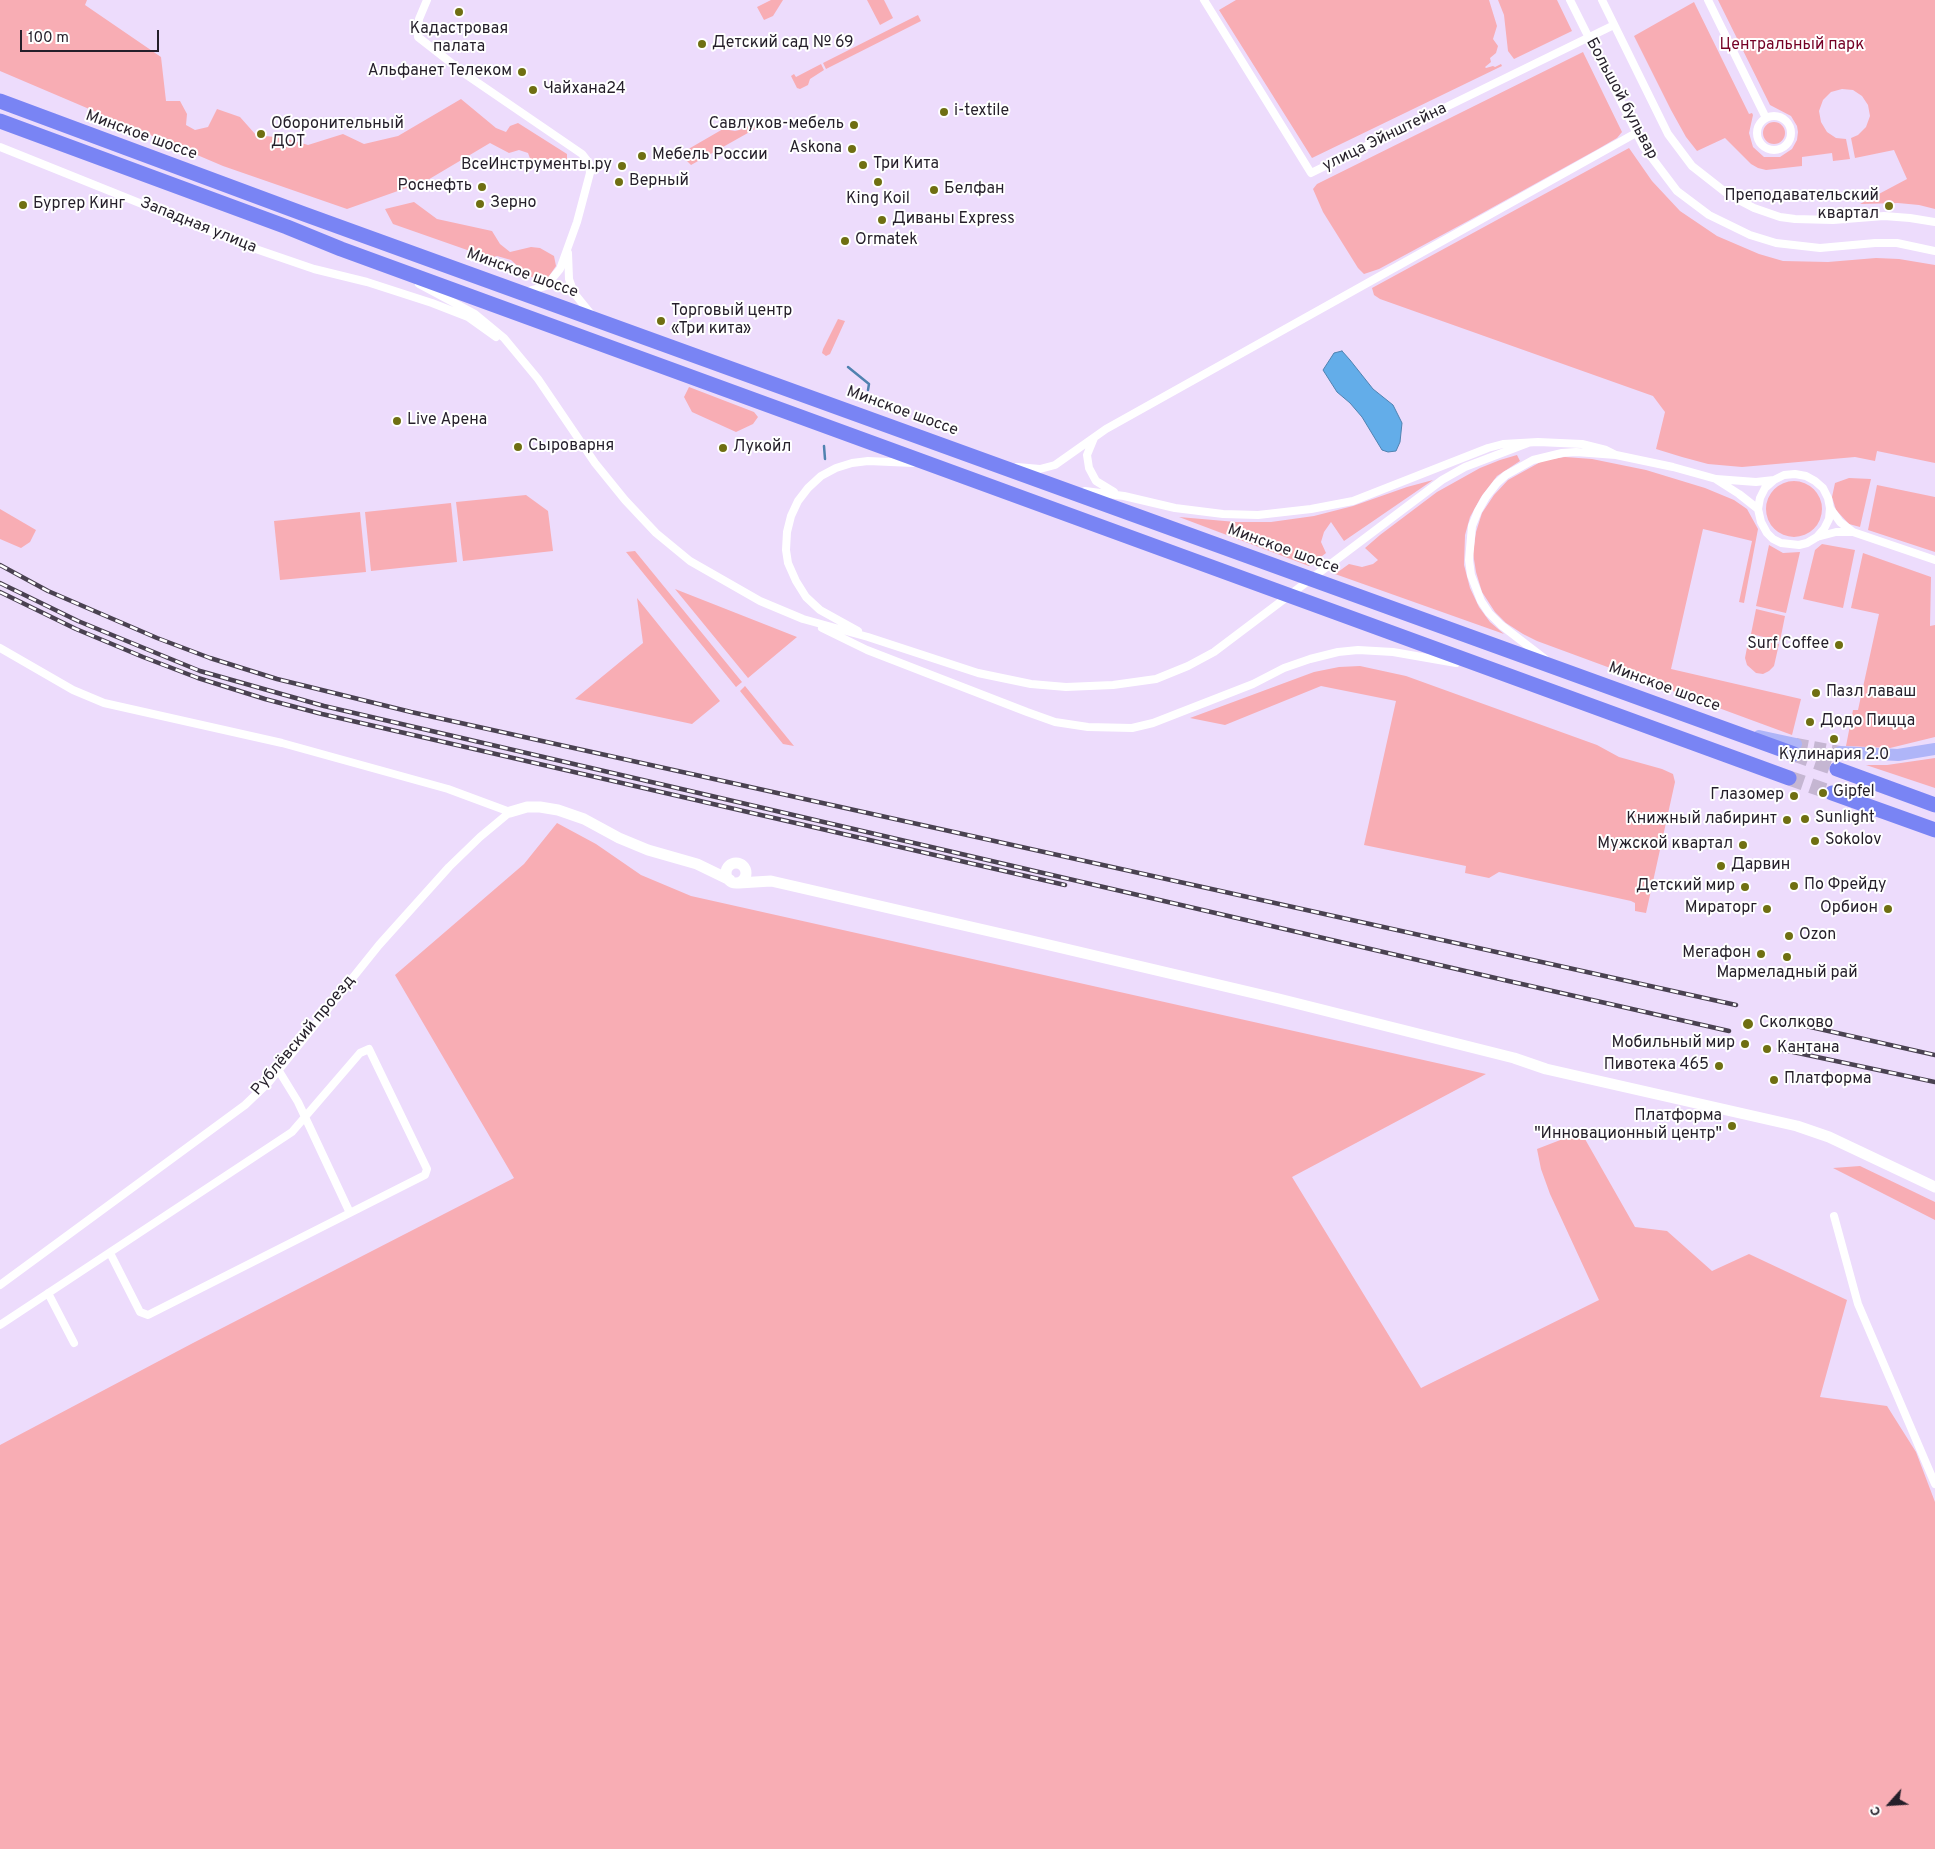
<!DOCTYPE html>
<html>
<head>
<meta charset="utf-8">
<style>
  body { margin:0 }
  #map { position:relative; width:1935px; height:1849px; overflow:hidden; background:#eddcfc; font-family:Overpass,sans-serif }
  canvas { display:block }
  .north { position:absolute; left:1865px; top:1779px; width:50px; height:50px; -webkit-text-stroke:4px #fff; paint-order:stroke; rotate:244deg; font-size:14px; font-weight:700; line-height:20px; text-align:center; color:#251f2a }
  .north::after { content:''; display:block; margin:auto; width:18px; height:22px; background:#251f2a; clip-path:polygon(50% 0,100% 100%,50% 72%,0 100%) }
  .scale { position:absolute; left:20px; top:30px; width:139px; height:22px; box-sizing:border-box; border:2px solid #251f2a; border-top:0; padding-left:6px; font-size:15px; line-height:18px; white-space:nowrap; color:#251f2a; -webkit-text-stroke:4px #fff; paint-order:stroke }
</style>
</head>
<body>
<div id="map">
<canvas width="1935" height="1849"></canvas>
<div class="north">С</div>
<div class="scale">100 m</div>
</div>
<script>
const ctx = document.querySelector('canvas').getContext('2d');
ctx.lineJoin = 'round';
function paint(path, color) { ctx.fillStyle = color; ctx.fill(path, 'evenodd'); }
const poly = rows => new Path2D(rows.map(r => 'M' + r).join(''));
function trace(path, color, width, dash) { ctx.strokeStyle = color; ctx.lineWidth = width; ctx.lineCap = dash ? 'butt' : 'round'; ctx.setLineDash(dash || []); ctx.stroke(path); }
function write(font, color, halo, rows, align = 'center') {
  ctx.font = font + ' Overpass,sans-serif'; ctx.lineWidth = 4; ctx.setLineDash([]); ctx.textBaseline = 'middle'; ctx.strokeStyle = halo; ctx.fillStyle = color; for (const [text, x, y, turn = 0] of rows) {
    ctx.save(); ctx.translate(x, y); ctx.rotate((+turn || 0) * Math.PI / 180); ctx.textAlign = isNaN(turn) ? turn : align; if (halo) ctx.strokeText(text, 0, 0); ctx.fillText(text, 0, 0); ctx.restore();
  }
}
const green = poly([
  [0,0,87,0,85,5,161,57,166,101,180,101,187,114,186,125,195,130,208,127,217,109,240,117,256,135,284,138,308,145,343,134,364,144,398,136,461,99,496,128,506,132,510,126,518,123,567,154,567,161,562,167,554,166,550,159,531,161,528,153,519,150,509,153,490,143,426,181,347,209,223,166,0,71],
  [771,0,783,0,773,16,764,20,757,7],
  [867,0,884,0,893,18,880,25],
  [1236,0,1489,0,1497,26,1493,39,1498,46,1496,53,1490,58,1491,62,1485,67,1486,68,1493,66,1495,67,1501,64,1502,66,1312,158,1219,10],
  [1498,0,1557,0,1572,31,1514,59,1508,51,1504,15],
  [1718,0,1935,0,1935,209,1919,205,1898,203,1860,204,1907,179,1894,150,1855,158,1851,138,1858,135,1866,127,1870,116,1868,105,1862,96,1853,90,1842,89,1831,92,1823,100,1819,111,1821,122,1827,132,1836,138,1846,139,1850,159,1833,161,1832,153,1802,157,1802,166,1766,170,1758,168,1751,164,1725,138,1697,151,1686,137,1671,110,1634,36,1694,2,1749,114,1752,113,1753,115,1749,133,1753,147,1764,157,1780,157,1792,149,1797,140,1798,132,1797,126,1791,116,1770,105],
  [918,15,921,21,826,69,823,63],
  [1583,52,1622,132,1617,138,1598,149,1468,221,1379,269,1364,274,1358,268,1323,212,1313,189,1317,184],
  [821,64,824,70,810,79,808,85,800,89,797,88,791,76,794,74,796,77],
  [757,121,762,125,691,165,683,157,685,151,723,129,735,131,743,129],
  '1763 133a11 11 0 1 1 22 0a11 11 0 1 1-22 0Z',
  [1629,148,1652,181,1680,211,1717,236,1759,254,1783,261,1828,262,1876,258,1899,259,1935,265,1935,463,1877,451,1875,461,1855,457,1742,467,1708,464,1682,457,1656,449,1665,412,1653,396,1380,299,1374,295,1372,288],
  [414,202,437,219,492,231,500,244,510,252,531,247,540,248,554,256,556,266,547,279,537,280,526,274,511,260,497,256,490,258,393,224,385,209],
  [838,319,845,321,830,354,826,356,822,353,823,349],
  [689,387,754,412,758,417,753,424,736,432,692,412,684,397],
  [1517,455,1520,461,1497,476,1481,497,1470,517,1465,535,1464,565,1470,588,1479,607,1490,622,1504,634,1335,574,1349,564,1362,567,1373,564,1378,560,1365,548,1380,535,1437,492,1480,468,1500,460],
  [1565,457,1592,459,1646,470,1705,488,1734,500,1747,509,1758,529,1744,603,1739,602,1752,541,1703,529,1671,669,1801,699,1792,735,1537,641,1523,634,1506,623,1495,612,1482,592,1476,572,1473,553,1476,532,1482,513,1494,495,1508,480,1544,460],
  [1849,478,1871,479,1860,527,1849,524,1836,510,1832,497,1835,483],
  [1433,480,1344,541,1331,522,1324,532,1321,542,1326,553,1309,566,1179,517,1236,522,1271,522,1314,516,1353,506,1407,487],
  '1766 509a28 28 0 1 1 56 0a28 28 0 1 1-56 0Z',
  [1877,485,1935,497,1935,552,1868,530],
  [526,495,548,511,553,551,463,561,456,502],
  [451,503,457,562,371,571,365,512],
  [0,509,36,530,30,542,21,548,0,539],
  [360,512,366,572,280,580,274,521],
  [1822,544,1855,550,1843,608,1803,599,1815,550],
  [1769,545,1783,553,1800,552,1786,613,1756,606],
  [635,551,742,682,736,687,626,552],
  [1863,553,1931,577,1930,626,1935,625,1935,737,1890,748,1846,746,1853,710,1858,710,1879,614,1851,608],
  [675,589,797,637,748,678],
  [637,598,720,701,692,724,575,699,643,643],
  [1756,609,1785,616,1780,641,1751,634],
  [1749,637,1779,644,1774,666,1769,671,1763,674,1756,673,1747,665,1745,658],
  [1360,666,1406,676,1597,745,1619,757,1662,769,1673,774,1675,782,1646,913,1635,911,1635,903,1631,901,1499,872,1489,878,1465,873,1466,866,1364,845,1396,701,1321,686,1225,725,1190,718,1314,672,1339,667],
  [745,686,794,746,783,744,740,691],
  [1935,758,1935,788,1866,765,1887,765],
  [557,823,596,844,641,875,691,896,1486,1074,1292,1177,1421,1388,1599,1300,1550,1194,1541,1169,1537,1149,1581,1132,1635,1227,1667,1231,1712,1271,1749,1254,1847,1300,1820,1397,1887,1406,1916,1452,1935,1502,1935,1849,0,1849,0,1445,193,1343,514,1178,395,975,524,864],
  [1860,1166,1935,1202,1935,1220,1833,1168]
]);
const water = poly([
  [1342,351,1350,360,1373,389,1393,405,1402,423,1400,442,1396,451,1388,452,1382,450,1362,417,1350,403,1337,392,1323,370,1334,353,1342,351]
]);
const stream = poly([
  [848,367,869,384,868,390],
  [824,446,825,459]
]);
const primaryTunnel = poly([
  [1796,744,1840,752]
]);
const highwayTunnel = poly([
  [1794,754,1837,769],
  [1789,778,1832,793]
]);
const street = poly([
  [427,0,419,19,418,37,468,76,582,154,589,163,590,173,577,222,560,269,546,286,525,292],
  [1204,0,1311,173,1614,25],
  [1570,0,1643,146,1677,191,1709,215,1750,235,1776,243,1820,248,1875,243,1897,243,1935,251],
  [1602,0,1668,134,1692,166,1729,195,1754,208,1780,217,1795,219,1833,220,1884,216,1910,218,1935,222],
  [1708,0,1766,118],
  '1757 133a17 17 0 1 1 34 0a17 17 0 1 1-34 0Z',
  [0,147,244,245,314,269,367,282,432,303,468,317,496,337],
  [568,253,569,279,574,293,591,314],
  [419,284,475,314,504,338,538,379,595,463,625,500,656,533,690,561,760,601,803,619,868,637,978,673,1031,684,1066,687,1113,685,1156,679,1188,666,1214,652,1442,480,1465,467,1528,443],
  [1094,438,1087,455,1089,468,1096,481,1114,492],
  [1017,467,1040,469,1055,465,1106,429,1636,133],
  [1717,480,1739,494,1758,509],
  [1085,491,1124,496,1175,508,1223,514,1258,515,1311,509,1353,501,1488,448,1503,444,1538,442,1582,444,1606,450,1616,455],
  [1830,508,1840,522,1853,532,1935,560],
  [1817,537,1824,529,1829,519,1830,508,1828,498,1823,488,1815,481,1806,476,1795,474,1784,475,1774,480,1765,488,1760,498,1758,509,1761,522,1767,533,1773,539,1781,543,1799,545,1807,543,1817,537,1836,532,1853,532],
  [822,628,867,650,1027,712,1055,722,1088,727,1132,728,1153,723,1253,684,1284,668,1310,659,1338,652,1358,650,1393,652,1456,663],
  [858,631,820,610,806,597,796,581,788,563,786,550,787,532,791,516,798,501,808,488,821,476,836,468,852,463,868,461,913,463],
  [0,648,73,690,104,703,282,743,448,789,510,812],
  [1545,659,1501,625,1489,613,1481,601,1471,575,1469,560,1472,526,1478,511,1486,497,1497,483,1506,475,1533,460,1562,453,1576,452,1616,455,1673,467,1716,479,1756,482,1774,480],
  [279,1071,298,1102,350,1213],
  [1834,1216,1858,1304,1935,1484],
  [0,1285,245,1105,269,1082,379,945,449,867,480,837,510,812],
  [48,1293,74,1343],
  [0,1325,292,1132,360,1053,369,1049,427,1169,425,1175,148,1315,140,1312,110,1253]
]);
const secondary = poly([
  [510,812,527,807,540,807,558,810,584,819,619,838,648,850,697,864,730,880],
  '726 873a10 10 0 1 1 20 0a10 10 0 1 1-20 0Z',
  [739,883,771,881,1028,940,1279,999,1514,1058,1546,1069,1797,1126,1829,1137,1935,1187]
]);
const primary = poly([
  [1759,736,1796,744],
  [1840,752,1898,755,1935,749]
]);
const highway = poly([
  [0,101,304,214,1794,754],
  [0,121,287,227,341,249,1789,778],
  [1837,769,1935,805],
  [1832,793,1935,830]
]);
const rail = poly([
  [0,565,48,591,157,638,210,658,277,679,334,693,411,712,1736,1005],
  [0,583,78,621,200,671,324,706,1504,980,1729,1031],
  [0,592,76,629,143,657,198,678,265,699,322,714,1065,885],
  [1784,1021,1935,1055],
  [1779,1049,1935,1082]
]);
const markers = [
  [459,12,5,"#6f6f12"],
  [702,44,5,"#6f6f12"],
  [522,72,5,"#6f6f12"],
  [533,90,5,"#6f6f12"],
  [944,112,5,"#6f6f12"],
  [854,125,5,"#6f6f12"],
  [261,134,5,"#6f6f12"],
  [852,149,5,"#6f6f12"],
  [642,156,5,"#6f6f12"],
  [863,165,5,"#6f6f12"],
  [622,166,5,"#6f6f12"],
  [619,182,5,"#6f6f12"],
  [878,182,5,"#6f6f12"],
  [482,187,5,"#6f6f12"],
  [934,190,5,"#6f6f12"],
  [480,204,5,"#6f6f12"],
  [23,205,5,"#6f6f12"],
  [1889,206,5,"#6f6f12"],
  [882,220,5,"#6f6f12"],
  [845,241,5,"#6f6f12"],
  [661,321,5,"#6f6f12"],
  [397,421,5,"#6f6f12"],
  [518,447,5,"#6f6f12"],
  [723,448,5,"#6f6f12"],
  [1839,645,5,"#6f6f12"],
  [1816,693,5,"#6f6f12"],
  [1810,722,5,"#6f6f12"],
  [1834,739,5,"#6f6f12"],
  [1823,793,5,"#6f6f12"],
  [1794,796,5,"#6f6f12"],
  [1805,819,5,"#6f6f12"],
  [1787,820,5,"#6f6f12"],
  [1815,841,5,"#6f6f12"],
  [1743,845,5,"#6f6f12"],
  [1721,866,5,"#6f6f12"],
  [1794,886,5,"#6f6f12"],
  [1745,887,5,"#6f6f12"],
  [1767,909,5,"#6f6f12"],
  [1888,909,5,"#6f6f12"],
  [1789,936,5,"#6f6f12"],
  [1761,954,5,"#6f6f12"],
  [1787,957,5,"#6f6f12"],
  [1748,1024,6,"#6f6f12"],
  [1745,1044,5,"#6f6f12"],
  [1767,1049,5,"#6f6f12"],
  [1719,1066,5,"#6f6f12"],
  [1774,1080,5,"#6f6f12"],
  [1732,1126,5,"#6f6f12"]
];
const poiNames = [
  ["Кадастровая",459,30,"center"],
  ["палата",459,48,"center"],
  ["Детский сад № 69",712,44],
  ["Альфанет Телеком",512,72,"right"],
  ["Чайхана24",543,90],
  ["i-textile",954,112],
  ["Оборонительный",271,125],
  ["ДОТ",271,143],
  ["Савлуков-мебель",844,125,"right"],
  ["Askona",842,149,"right"],
  ["Мебель России",652,156],
  ["Три Кита",873,165],
  ["ВсеИнструменты.ру",612,166,"right"],
  ["Верный",629,182],
  ["Роснефть",472,187,"right"],
  ["Белфан",944,190],
  ["Преподавательский",1879,197,"right"],
  ["квартал",1879,215,"right"],
  ["King Koil",878,200,"center"],
  ["Зерно",490,204],
  ["Бургер Кинг",33,205],
  ["Диваны Express",892,220],
  ["Ormatek",855,241],
  ["Торговый центр",671,312],
  ["«Три кита»",671,330],
  ["Live Арена",407,421],
  ["Сыроварня",528,447],
  ["Лукойл",733,448],
  ["Surf Coffee",1829,645,"right"],
  ["Пазл лаваш",1826,693],
  ["Додо Пицца",1820,722],
  ["Кулинария 2.0",1834,756,"center"],
  ["Gipfel",1833,793],
  ["Глазомер",1784,796,"right"],
  ["Sunlight",1815,819],
  ["Книжный лабиринт",1777,820,"right"],
  ["Sokolov",1825,841],
  ["Мужской квартал",1733,845,"right"],
  ["Дарвин",1731,866],
  ["По Фрейду",1804,886],
  ["Детский мир",1735,887,"right"],
  ["Мираторг",1757,909,"right"],
  ["Орбион",1878,909,"right"],
  ["Ozon",1799,936],
  ["Мегафон",1751,954,"right"],
  ["Мармеладный рай",1787,974,"center"],
  ["Сколково",1759,1024],
  ["Мобильный мир",1735,1044,"right"],
  ["Кантана",1777,1049],
  ["Пивотека 465",1709,1066,"right"],
  ["Платформа",1784,1080],
  ["Платформа",1722,1117,"right"],
  ["\"Инновационный центр\"",1722,1135,"right"]
];
const parkNames = [
  ["Центральный парк",1792,46]
];
const streetNames = [
  ["Большой бульвар",1621,99,62],
  ["Минское шоссе",141,136,20],
  ["улица Эйнштейна",1385,138,-26],
  ["Западная улица",198,226,22],
  ["Минское шоссе",522,274,20],
  ["Минское шоссе",902,412,20],
  ["Минское шоссе",1283,550,20],
  ["Минское шоссе",1664,688,20],
  ["Рублёвский проезд",304,1036,-50]
];
paint(green, '#f8adb4');
paint(water, '#63ade9');
trace(water, '#5082b0', 1);
trace(stream, '#5082b0', 2.5);
trace(primaryTunnel, '#c5b6d2', 12, [12, 6]);
trace(highwayTunnel, '#c5b6d2', 15, [15, 8]);
trace(street, '#fff', 8);
trace(secondary, '#fff', 11);
trace(primary, '#afb5f8', 12);
trace(highway, '#7984f4', 15);
trace(rail, '#4a4251', 4.5);
trace(rail, '#fff', 2.5, [8]);
for (const [x, y, r, color] of markers) { const dot = new Path2D(); dot.arc(x, y, r, 0, 2 * Math.PI); ctx.fillStyle = color; ctx.fill(dot); trace(dot, '#fff', 2); }
write('16px', '#251f2a', '#fff', poiNames, 'left');
write('16px', '#750025', '#fff', parkNames);
write('16px', '#251f2a', '#fff', streetNames);
</script>
</body>
</html>
